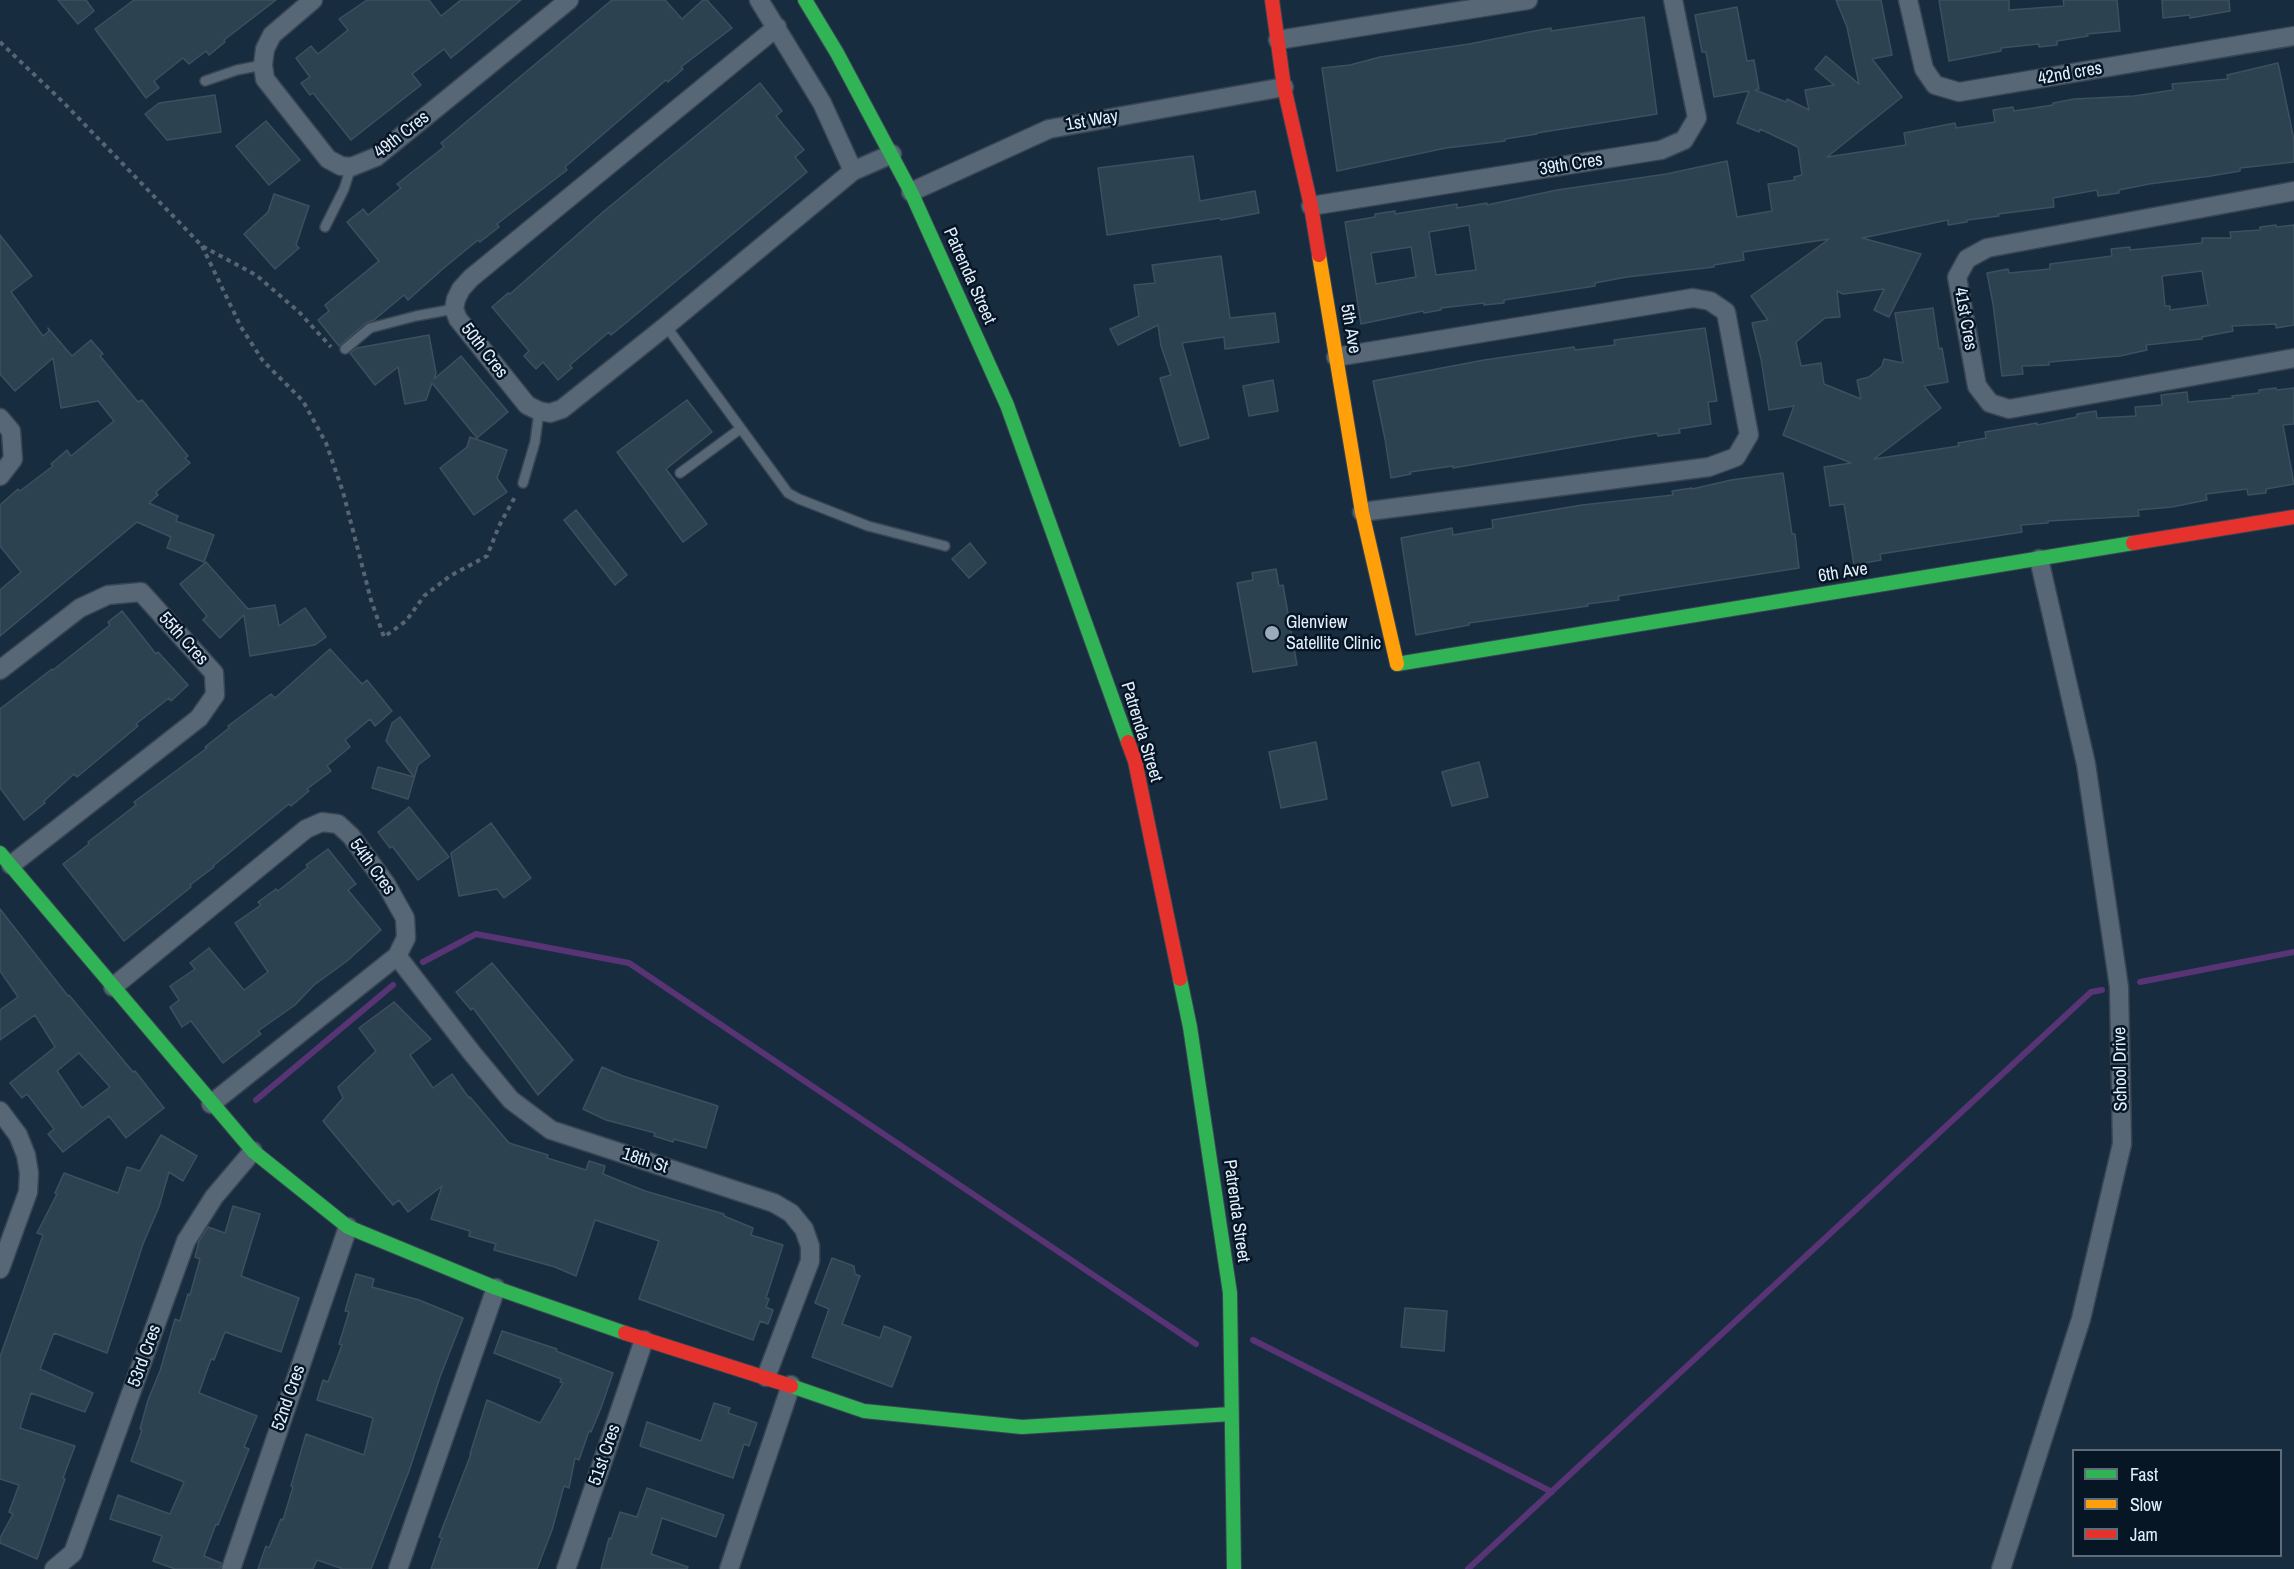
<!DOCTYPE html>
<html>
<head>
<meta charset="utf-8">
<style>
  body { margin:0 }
  #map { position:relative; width:2294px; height:1569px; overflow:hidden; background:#182c40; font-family:"Archivo Narrow",sans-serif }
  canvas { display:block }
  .legend { position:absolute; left:2072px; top:1449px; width:210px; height:108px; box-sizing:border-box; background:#071625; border:2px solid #5f6d7b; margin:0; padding:8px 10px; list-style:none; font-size:18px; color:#e3effd }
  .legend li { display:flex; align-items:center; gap:12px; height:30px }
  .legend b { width:30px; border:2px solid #5f6d7b }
</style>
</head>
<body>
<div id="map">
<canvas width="2294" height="1569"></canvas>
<ul class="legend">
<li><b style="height:8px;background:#30b455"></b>Fast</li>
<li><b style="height:8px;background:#ff9f0a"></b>Slow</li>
<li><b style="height:8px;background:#e5322d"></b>Jam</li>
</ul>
</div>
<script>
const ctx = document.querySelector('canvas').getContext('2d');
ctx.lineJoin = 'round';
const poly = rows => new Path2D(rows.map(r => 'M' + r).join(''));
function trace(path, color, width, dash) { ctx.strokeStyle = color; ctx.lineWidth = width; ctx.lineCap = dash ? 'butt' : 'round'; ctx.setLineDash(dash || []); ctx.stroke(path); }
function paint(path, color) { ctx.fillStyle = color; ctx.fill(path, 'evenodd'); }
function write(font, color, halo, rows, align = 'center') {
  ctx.font = font + ' "Archivo Narrow",sans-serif'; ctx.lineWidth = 5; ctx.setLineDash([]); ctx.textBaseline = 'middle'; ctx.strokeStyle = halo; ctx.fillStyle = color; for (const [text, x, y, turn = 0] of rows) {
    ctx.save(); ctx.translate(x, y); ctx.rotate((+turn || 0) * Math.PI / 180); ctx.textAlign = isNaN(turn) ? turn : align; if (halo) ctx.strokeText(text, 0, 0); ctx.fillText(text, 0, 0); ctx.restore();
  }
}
const stream = poly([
  [423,962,476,934,629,963,1196,1344],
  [2140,982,2294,952],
  [256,1100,393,985],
  [1253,1340,1552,1492],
  [1468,1569,2091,992,2102,990]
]);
const building = poly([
  [58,0,86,0,94,11,78,24,58,0],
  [134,0,276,0,224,40,225,42,209,55,206,51,189,64,183,58,154,81,159,88,146,98,95,29,134,0],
  [367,0,429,0,441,16,461,0,521,0,451,58,444,49,412,74,421,85,351,140,313,93,310,95,301,83,310,77,296,58,311,46,318,54,348,30,339,19,367,0],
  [612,0,665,0,682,19,703,0,707,0,732,28,681,67,683,69,668,82,666,80,565,167,567,170,497,224,499,227,480,242,478,240,445,267,408,300,404,295,374,320,366,323,339,346,318,320,329,311,325,305,379,261,347,222,363,209,368,215,401,188,397,184,444,147,441,143,612,0],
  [1836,0,1881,0,1892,55,1872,59,1902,97,1827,157,1906,145,1904,133,1955,123,1956,128,1995,122,1993,110,2013,107,2014,111,2053,105,2053,103,2074,99,2134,96,2173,90,2172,84,2228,79,2227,75,2278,63,2294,140,2294,162,2240,168,2240,171,2211,176,2149,184,2119,190,2119,193,2098,196,2097,190,2053,198,2054,207,1998,214,1999,216,1967,220,1967,222,1948,225,1948,220,1862,238,1921,254,1889,317,1874,310,1884,289,1843,294,1837,291,1840,317,1825,318,1796,342,1801,366,1821,363,1824,384,1861,399,1857,380,1869,377,1882,366,1884,359,1903,363,1895,313,1933,308,1939,349,1942,348,1948,382,1924,386,1941,408,1874,459,1959,446,1958,443,1986,438,1985,432,2037,423,2037,425,2077,417,2077,414,2096,411,2097,418,2136,416,2135,407,2162,405,2161,395,2187,392,2188,402,2233,398,2232,396,2259,393,2259,390,2276,388,2277,390,2294,388,2294,424,2283,425,2294,484,2266,489,2266,493,2248,495,2247,489,2206,494,2207,500,2172,507,2138,510,2139,516,2048,521,2048,523,2021,525,2022,532,1880,554,1881,560,1854,565,1844,504,1830,506,1824,467,1851,463,1783,435,1794,406,1769,410,1761,359,1752,323,1768,320,1751,296,1829,239,1743,252,1744,260,1714,265,1714,267,1627,277,1595,283,1595,286,1504,300,1504,303,1484,305,1484,303,1441,308,1441,310,1424,313,1423,311,1361,324,1345,222,1375,217,1375,214,1395,211,1395,214,1457,204,1457,208,1487,203,1487,205,1557,190,1666,174,1727,161,1737,217,1772,211,1768,184,1795,180,1794,177,1802,175,1798,147,1760,129,1759,132,1737,123,1749,91,1714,97,1706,52,1702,52,1695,15,1737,7,1747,61,1754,60,1759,89,1755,90,1786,102,1787,99,1809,110,1805,90,1834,85,1815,69,1826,56,1859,84,1847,27,1836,0],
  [1469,225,1476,270,1436,275,1429,232,1469,225],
  [1411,247,1416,277,1376,284,1371,253,1411,247],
  [1939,0,2009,0,2009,10,2064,6,2063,0,2117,0,2120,31,2087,34,2088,36,2057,41,2057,45,2039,47,2039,44,2001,48,2001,51,1949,61,1939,0],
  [2162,0,2229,0,2230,11,2190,18,2190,15,2163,18,2162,0],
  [1644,17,1657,114,1537,133,1537,134,1505,139,1505,141,1446,148,1337,171,1322,68,1350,65,1380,57,1469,44,1529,32,1551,28,1551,31,1644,17],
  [760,83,782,111,776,116,804,150,795,157,807,172,627,322,611,335,609,332,570,365,572,368,558,380,543,362,536,369,524,356,529,351,492,307,508,293,510,294,603,212,760,83],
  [215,95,221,132,167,140,145,114,159,103,215,95],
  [266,121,300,160,269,185,236,146,266,121],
  [1193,156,1200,201,1255,191,1259,213,1221,220,1220,218,1107,235,1098,168,1193,156],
  [274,194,309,206,296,245,299,248,275,269,244,234,268,212,274,194],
  [2276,225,2277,227,2294,225,2294,325,2276,328,2276,324,2232,326,2233,331,2202,337,2202,339,2146,345,2147,350,2120,356,2049,362,2049,365,2022,366,2023,374,2002,376,1993,304,1987,273,2008,269,2009,273,2050,269,2050,264,2112,256,2111,249,2130,247,2130,250,2202,243,2202,238,2231,238,2230,232,2260,230,2260,227,2276,225],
  [2202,271,2208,305,2170,310,2170,306,2165,306,2162,276,2202,271],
  [0,235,32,276,11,292,43,336,49,331,48,328,72,356,91,340,103,354,100,356,138,402,142,400,188,456,185,458,190,463,156,492,158,495,149,503,178,516,176,521,214,535,204,562,167,548,171,537,137,522,0,636,0,590,21,572,0,546,0,505,18,489,20,491,53,466,51,464,67,450,71,456,114,421,98,401,61,408,53,358,15,391,0,374,0,235],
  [1221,256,1230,318,1275,313,1279,342,1225,349,1224,337,1182,343,1209,438,1180,446,1160,378,1171,375,1161,346,1158,325,1118,345,1110,329,1139,316,1134,285,1155,283,1152,265,1221,256],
  [1705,328,1717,401,1708,402,1711,424,1679,429,1680,433,1658,436,1657,433,1620,439,1453,468,1453,466,1410,472,1411,474,1391,478,1385,439,1373,381,1484,360,1574,347,1575,350,1615,345,1614,340,1705,328],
  [429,335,436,373,434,379,461,356,508,412,477,438,432,383,426,400,405,404,398,367,375,385,350,353,357,348,429,335],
  [1273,380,1278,411,1249,416,1243,386,1273,380],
  [687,400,712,432,666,469,707,524,683,542,617,452,687,400],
  [470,437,507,450,497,478,507,492,474,515,440,468,467,447,470,437],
  [1783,473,1792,534,1795,534,1799,568,1618,596,1619,600,1587,604,1588,606,1469,623,1469,625,1416,635,1401,538,1452,528,1453,535,1493,528,1492,520,1582,505,1673,495,1672,491,1692,488,1692,489,1731,480,1783,473],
  [576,510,627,575,615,585,564,520,576,510],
  [970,543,986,563,969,578,952,559,970,543],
  [206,562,248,609,275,605,279,626,305,608,326,637,315,645,250,656,244,615,220,638,203,620,207,616,180,584,206,562],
  [1276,569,1279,586,1283,585,1297,665,1253,672,1237,583,1253,580,1252,573,1276,569],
  [122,611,156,654,158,652,188,685,171,701,169,698,136,724,138,726,77,777,74,774,44,801,45,803,24,820,0,788,0,709,52,669,53,670,110,625,108,622,122,611],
  [330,649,362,684,367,680,392,711,375,726,370,719,345,740,350,747,327,766,331,771,307,789,309,791,291,806,289,804,213,866,214,867,190,885,191,887,124,941,63,864,89,844,88,842,136,805,134,802,207,748,205,747,229,728,228,726,271,694,275,698,330,649],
  [400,717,430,756,418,765,408,799,372,788,378,767,414,777,386,741,392,723,400,717],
  [1316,742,1327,799,1281,808,1269,752,1316,742],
  [1479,762,1488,797,1452,806,1442,772,1479,762],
  [409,807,449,857,418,880,392,846,390,848,378,832,409,807],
  [491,823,531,878,504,898,497,889,459,896,451,853,491,823],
  [328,849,356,884,348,890,381,930,347,961,314,985,295,1005,258,1031,261,1034,223,1063,191,1021,182,1027,170,1007,179,1000,170,986,195,969,190,963,209,948,244,990,268,972,235,923,261,905,258,902,276,889,278,891,308,867,306,865,328,849],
  [0,909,68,996,69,995,133,1072,135,1071,164,1108,126,1138,109,1116,63,1152,48,1134,54,1129,27,1094,22,1098,10,1083,55,1047,35,1015,0,1040,0,1010,18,997,0,971,0,909],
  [79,1053,110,1087,82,1108,57,1071,79,1053],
  [492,963,573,1060,538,1095,473,1008,471,1010,456,992,492,963],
  [394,1002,431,1039,410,1055,433,1088,452,1074,469,1098,470,1097,509,1143,548,1155,547,1158,586,1170,589,1161,605,1166,603,1174,645,1191,724,1214,724,1216,753,1228,751,1235,783,1245,766,1298,769,1299,766,1307,773,1310,768,1324,760,1321,753,1340,639,1299,659,1241,595,1220,576,1276,555,1267,494,1250,496,1244,469,1236,470,1231,431,1219,442,1186,408,1212,399,1200,393,1205,323,1121,343,1098,338,1087,376,1051,359,1028,394,1002],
  [602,1067,623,1076,718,1106,706,1148,674,1139,673,1142,654,1136,655,1133,606,1120,583,1109,602,1067],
  [161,1135,197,1156,183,1181,169,1172,159,1207,143,1244,107,1353,54,1333,40,1369,93,1393,85,1412,31,1393,20,1428,75,1446,63,1478,65,1479,37,1559,0,1543,0,1538,13,1514,9,1512,19,1485,0,1479,0,1357,43,1235,37,1233,57,1194,55,1193,64,1173,118,1193,127,1167,140,1171,161,1135],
  [233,1206,260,1214,241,1276,299,1298,281,1352,225,1332,214,1360,211,1359,199,1393,257,1416,244,1447,249,1449,218,1525,216,1524,204,1556,221,1563,220,1569,175,1569,153,1561,162,1536,110,1519,118,1495,170,1514,184,1482,131,1461,142,1430,140,1429,148,1400,160,1371,175,1319,180,1321,188,1294,190,1295,200,1259,195,1257,199,1241,208,1227,225,1233,233,1206],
  [832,1258,854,1266,855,1274,860,1276,842,1324,880,1338,884,1326,911,1337,892,1387,812,1357,829,1309,815,1303,832,1258],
  [356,1274,374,1279,372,1287,419,1300,463,1318,440,1377,409,1471,371,1569,343,1569,317,1560,313,1569,258,1569,266,1546,269,1548,281,1519,283,1520,293,1487,291,1486,306,1434,364,1455,373,1418,317,1400,323,1380,328,1382,342,1345,339,1344,349,1312,345,1311,356,1274],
  [1405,1308,1447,1311,1444,1351,1401,1347,1405,1308],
  [502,1331,557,1349,556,1351,613,1373,601,1408,591,1432,589,1431,579,1460,575,1458,569,1488,564,1486,552,1530,537,1569,431,1569,442,1538,439,1537,471,1454,470,1454,487,1400,540,1423,563,1383,560,1382,561,1379,494,1353,502,1331],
  [714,1403,730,1408,728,1413,757,1423,749,1446,744,1444,733,1478,640,1446,647,1422,701,1441,714,1403],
  [647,1488,724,1515,716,1537,662,1518,651,1554,688,1567,687,1569,601,1569,609,1538,611,1539,620,1512,637,1517,647,1488]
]);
const path = poly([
  [0,42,63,102,202,246,256,275,299,312,331,347],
  [202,246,241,327,263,361,303,401,326,443,343,492,371,600,384,637,406,621,424,596,450,576,487,556,499,526,516,495]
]);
const lane = poly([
  [205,81,237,70,263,65],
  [325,227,344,189,351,167],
  [666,326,788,493,799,499,868,526,945,546],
  [345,349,370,328,416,316,454,309],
  [680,473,740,429],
  [523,483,535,442,539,411]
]);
const street = poly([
  [313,0,272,35,265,49,263,65,265,79,328,159,341,166,351,167,376,157,569,0],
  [759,0,822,103,853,171,892,154],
  [1908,0,1924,69,1935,85,1959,92,2294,36],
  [777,27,471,278,461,289,456,299,454,309,458,319,527,405,539,411,550,413,562,409,666,326,853,171],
  [1278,40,1528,0],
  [2294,191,1987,248,1967,259,1957,277,1977,386,1990,403,2009,409,2294,358],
  [911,192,1049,129,1284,87],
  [1311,206,1661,150,1684,140,1697,118,1673,0],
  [1336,357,1693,298,1710,301,1726,312,1749,435,1736,457,1709,467,1362,512],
  [0,418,11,431,13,459,0,476],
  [0,670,80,608,108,595,141,592,214,673,215,695,199,718,11,865],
  [397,956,472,1053,511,1100,551,1130,774,1203,791,1213,804,1229,810,1246,810,1261,766,1377],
  [113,987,306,829,322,822,338,824,351,836,386,884,405,918,406,938,397,956,211,1104],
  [0,1111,18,1135,26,1155,29,1173,28,1192,0,1269],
  [54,1569,73,1553,186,1241,214,1197,253,1151],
  [231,1569,348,1227],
  [398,1569,496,1288],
  [566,1569,644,1340],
  [729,1569,791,1385],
  [2001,1569,2081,1319,2122,1144,2119,987,2086,764,2039,559]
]);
const fast = poly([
  [805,0,837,53,911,192,1007,405,1128,742],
  [1397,664,2133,543],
  [0,853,253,1151,348,1227,496,1288,625,1333],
  [1180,979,1190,1027,1230,1293,1234,1569],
  [791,1386,864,1411,1022,1427,1231,1414]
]);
const slow = poly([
  [1319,255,1362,512,1397,664]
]);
const jam = poly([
  [1272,0,1284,87,1311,206,1319,255],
  [2133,543,2294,517],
  [1128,742,1135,761,1180,979],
  [625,1333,791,1386]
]);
const markers = [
  [1272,633,8,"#9cabbb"]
];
const streetNames = [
  ["42nd cres",2070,74,-10],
  ["1st Way",1092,121,-10],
  ["49th Cres",402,135,-38],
  ["39th Cres",1571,165,-9],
  ["Patrenda Street",969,276,66],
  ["41st Cres",1965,319,80],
  ["5th Ave",1350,329,80],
  ["50th Cres",484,351,52],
  ["6th Ave",1843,573,-9],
  ["55th Cres",183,639,48],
  ["Patrenda Street",1141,732,73],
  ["54th Cres",372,867,54],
  ["School Drive",2121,1069,-91],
  ["18th St",645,1161,18],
  ["Patrenda Street",1236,1211,82],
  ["53rd Cres",145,1356,-70],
  ["52nd Cres",289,1398,-71],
  ["51st Cres",605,1455,-71]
];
const poiNames = [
  ["Glenview",1286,623],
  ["Satellite Clinic",1286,644]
];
trace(stream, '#593474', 6);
paint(building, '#2d4250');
trace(building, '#3c505f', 1.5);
trace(lane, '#384553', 12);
trace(street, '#384553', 21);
trace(fast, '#384553', 16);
trace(slow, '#384553', 16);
trace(jam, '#384553', 16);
trace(path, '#576472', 4, [4.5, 4.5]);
trace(lane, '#586776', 9);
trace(street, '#586776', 18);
trace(fast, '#30b455', 14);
trace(slow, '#ff9f0a', 14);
trace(jam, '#e5322d', 14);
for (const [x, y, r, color] of markers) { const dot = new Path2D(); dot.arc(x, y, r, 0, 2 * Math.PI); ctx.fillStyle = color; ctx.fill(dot); trace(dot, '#071625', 2); }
write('18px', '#e3effd', '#071625', streetNames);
write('18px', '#e3effd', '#071625', poiNames, 'left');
</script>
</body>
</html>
